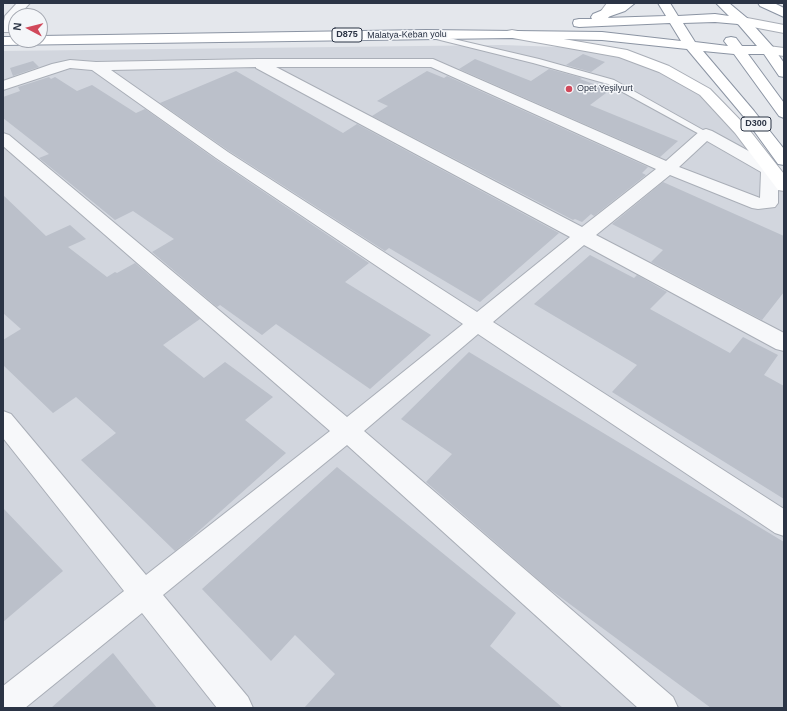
<!DOCTYPE html>
<html>
<head>
<meta charset="utf-8">
<style>
  body { margin:0 }
  #map { position:relative; width:787px; height:711px; overflow:hidden; background:#e4e7ec; font-family:Arial,sans-serif }
  canvas { display:block }
  .frame { position:absolute; inset:0; border:4px solid #2b3445; pointer-events:none }
  .north { position:absolute; left:8px; top:8px; width:40px; height:40px; box-sizing:border-box; background:#f4f6f9; border:1px solid #a4a8b1; border-radius:50%; rotate:277deg; font-size:11px; font-weight:700; line-height:16px; text-align:center; color:#2b3445 }
  .north::after { content:''; display:block; margin:auto; width:14px; height:18px; background:#d1495b; clip-path:polygon(50% 0,100% 100%,50% 72%,0 100%) }
</style>
</head>
<body>
<div id="map">
<canvas width="787" height="711"></canvas>
<div class="frame"></div>
<div class="north">N</div>
</div>
<script>
const ctx = document.querySelector('canvas').getContext('2d');
ctx.lineJoin = 'round';
function paint(path, color) { ctx.fillStyle = color; ctx.fill(path, 'evenodd'); }
const poly = rows => new Path2D(rows.map(r => 'M' + r).join(''));
function trace(path, color, width, dash) { ctx.strokeStyle = color; ctx.lineWidth = width; ctx.lineCap = dash ? 'butt' : 'round'; ctx.setLineDash(dash || []); ctx.stroke(path); }
function write(font, color, halo, rows, align = 'center') {
  ctx.font = font + ' Arial,sans-serif'; ctx.lineWidth = 3; ctx.setLineDash([]); ctx.textBaseline = 'middle'; ctx.strokeStyle = halo; ctx.fillStyle = color; for (const [text, x, y, turn = 0] of rows) {
    ctx.save(); ctx.translate(x, y); ctx.rotate((+turn || 0) * Math.PI / 180); ctx.textAlign = isNaN(turn) ? turn : align; if (halo) ctx.strokeText(text, 0, 0); ctx.fillText(text, 0, 0); ctx.restore();
  }
}
const built = poly([
  [502,45,588,48,621,55,660,71,698,92,735,130,784,193,784,708,3,708,3,51]
]);
const building = poly([
  [583,54,605,62,591,72,566,65],
  [475,59,531,81,549,69,582,78,580,79,610,90,590,105,678,141,660,157,459,69],
  [33,61,39,67,13,76,10,68],
  [236,71,343,133,357,124,559,233,480,302,389,248,385,251,229,151,160,103],
  [427,71,444,78,447,76,648,167,642,173,646,175,594,216,591,214,582,222,575,219,573,220,372,116,388,106,377,101],
  [49,77,51,79,55,77,77,91,92,85,136,113,145,109,215,159,369,263,345,282,431,335,370,389,276,324,262,335,220,305,217,307,152,252,174,239,133,211,115,220,39,158,49,154,3,118,3,97,20,91,18,87],
  [663,182,784,236,784,292,762,320,651,262,663,250,612,224],
  [3,195,46,236,70,225,86,239,68,247,107,277,115,272,117,273,135,263,200,319,163,345,204,378,225,362,273,397,245,420,286,453,192,537,175,551,81,460,116,433,76,397,53,413,3,365,3,340,21,329,3,313],
  [590,255,634,278,637,275,667,292,650,309,730,353,743,337,778,355,764,375,784,386,784,499,612,392,637,365,534,304],
  [469,352,784,542,784,708,711,708,548,588,426,482,452,454,401,419],
  [337,467,516,613,490,646,563,708,304,708,335,674,295,635,271,661,202,589],
  [3,508,63,571,3,622],
  [113,653,157,708,51,708]
]);
const lane = poly([
  [428,33,539,59,614,80,710,134,706,137,703,136,608,84,533,63,428,37,428,33]
]);
const street = poly([
  [17,3,30,3,18,16,16,16,15,29,14,32,4,32,3,26,5,16,17,3],
  [258,59,433,59,666,161,700,131,706,129,712,131,776,166,778,170,778,203,775,207,758,209,752,208,670,175,596,235,784,333,784,351,776,349,584,245,493,322,784,509,784,536,775,533,478,334,364,431,673,697,678,708,638,708,347,445,163,595,248,697,253,708,217,708,142,613,25,708,3,708,3,686,124,591,3,438,3,411,11,414,146,575,330,431,3,146,3,133,9,135,347,417,463,324,216,158,92,70,70,68,3,90,3,81,52,64,70,60,96,62,258,59],
  [256,67,256,68,570,237,477,312,228,152,111,70,256,67],
  [276,67,431,67,656,169,582,227,276,67],
  [707,141,761,172,760,198,679,167,707,141]
]);
const secondary = poly([
  [607,3,619,3,608,18,600,18,598,15,607,3],
  [742,17,784,25,784,33,737,24,736,21,737,18,742,17],
  [512,30,627,50,669,66,710,89,747,127,784,174,784,191,778,190,735,133,700,95,659,72,619,57,507,37,505,34,507,31,512,30],
  [768,46,784,48,784,56,763,53,761,50,763,47,768,46]
]);
const highway = poly([
  [620,3,635,3,625,11,605,18,666,16,658,3,670,3,678,16,715,14,729,16,716,3,729,3,747,18,773,47,784,63,784,77,779,76,764,54,748,54,784,103,784,118,779,116,734,54,703,51,754,111,784,149,784,165,778,164,744,117,687,49,602,40,511,38,3,45,3,37,16,37,16,40,40,40,40,36,426,30,602,32,681,41,670,23,579,27,574,26,573,23,574,20,579,19,592,19,591,17,593,14,620,3],
  [715,22,738,24,757,46,742,46,736,38,731,37,726,38,724,41,728,46,695,42,683,23,715,22],
  [758,3,774,3,784,8,784,17,760,6,758,3]
]);
const markers = [
  [569,89,4,"#d1495b"]
];
const shields = [
  [347,35,30],
  [756,124,30]
];
const shieldNames = [
  ["D875",347,35],
  ["D300",756,124]
];
const farStreetnames = [
  ["Malatya-Keban yolu",407,35,-1]
];
const farPoinames = [
  ["Opet Yeşilyurt",577,89]
];
paint(built, '#d2d6de');
paint(building, '#bbc0ca');
trace(lane, '#a9aeb7', 2);
trace(street, '#a9aeb7', 2);
trace(secondary, '#a9aeb7', 2);
trace(highway, '#8b94a3', 2);
paint(lane, '#f7f8fa');
paint(street, '#f7f8fa');
paint(secondary, '#fff');
paint(highway, '#fff');
for (const [x, y, r, color] of markers) { const dot = new Path2D(); dot.arc(x, y, r, 0, 2 * Math.PI); ctx.fillStyle = color; ctx.fill(dot); trace(dot, '#f4f6f9', 1.5); }
for (const [x, y, w] of shields) { const box = new Path2D(); box.roundRect(x - w / 2, y - 7, w, 14, 3); ctx.fillStyle = '#f4f6f9'; ctx.fill(box); trace(box, '#2b3445', 1); }
write('bold 9px', '#2b3445', null, shieldNames);
write('9px', '#2b3445', '#f4f6f9', farStreetnames);
write('9px', '#2b3445', '#f4f6f9', farPoinames, 'left');
</script>
</body>
</html>
